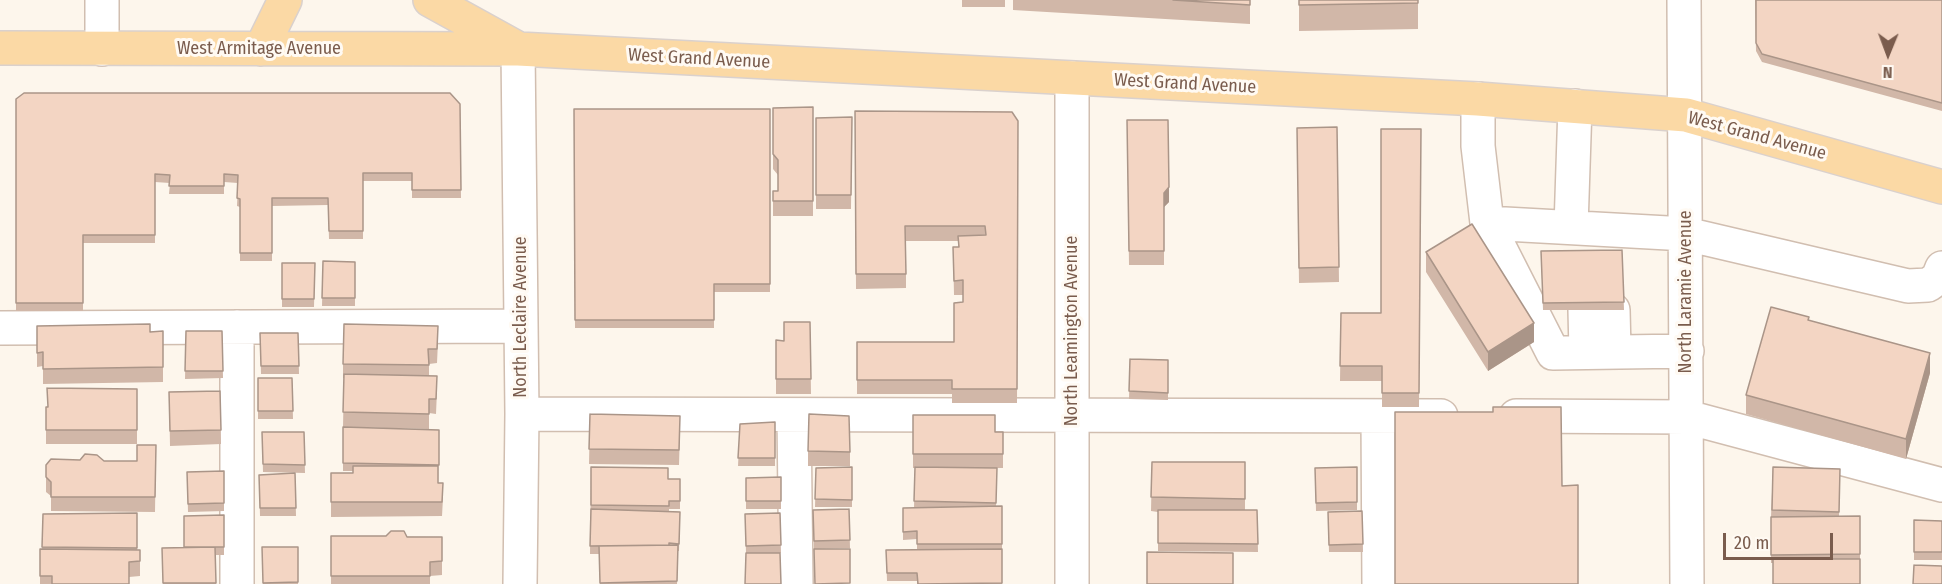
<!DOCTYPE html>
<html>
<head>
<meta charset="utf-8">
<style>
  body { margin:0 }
  #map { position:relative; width:1942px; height:584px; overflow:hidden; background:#fdf6ec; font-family:"Fira Sans Condensed",sans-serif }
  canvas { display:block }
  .north { position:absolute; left:1858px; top:24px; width:60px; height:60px; -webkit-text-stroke:4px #fffaf3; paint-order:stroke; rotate:181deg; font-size:16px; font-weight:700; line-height:24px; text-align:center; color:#7a5c4d }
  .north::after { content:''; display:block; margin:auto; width:21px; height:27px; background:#7a5c4d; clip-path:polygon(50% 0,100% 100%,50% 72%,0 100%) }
  .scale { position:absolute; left:1723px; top:533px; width:110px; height:27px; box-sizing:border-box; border:3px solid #7a5c4d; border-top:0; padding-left:8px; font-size:18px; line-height:21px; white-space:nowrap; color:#7a5c4d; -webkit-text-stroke:4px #fffaf3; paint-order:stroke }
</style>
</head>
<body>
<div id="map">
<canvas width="1942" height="584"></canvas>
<div class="north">N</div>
<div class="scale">20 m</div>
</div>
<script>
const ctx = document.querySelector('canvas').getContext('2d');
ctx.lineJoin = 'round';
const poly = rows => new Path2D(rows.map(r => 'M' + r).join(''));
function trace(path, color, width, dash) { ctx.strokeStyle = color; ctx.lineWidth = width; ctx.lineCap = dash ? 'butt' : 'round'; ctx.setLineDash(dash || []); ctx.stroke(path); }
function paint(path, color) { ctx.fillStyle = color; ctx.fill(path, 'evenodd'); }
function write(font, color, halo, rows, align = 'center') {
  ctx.font = font + ' "Fira Sans Condensed",sans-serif'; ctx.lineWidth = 6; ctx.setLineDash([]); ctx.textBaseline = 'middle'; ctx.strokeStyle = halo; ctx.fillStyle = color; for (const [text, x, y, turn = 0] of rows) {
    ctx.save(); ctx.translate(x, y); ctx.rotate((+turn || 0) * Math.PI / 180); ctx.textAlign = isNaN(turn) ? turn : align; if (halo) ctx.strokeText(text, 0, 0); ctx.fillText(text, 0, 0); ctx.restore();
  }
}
const minor = poly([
  [1684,0,1687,584],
  [102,49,102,0],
  [518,49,522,414,520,584],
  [1478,99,1478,146,1487,223,1553,353,1687,351],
  [1487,223,1686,234,1908,286,1928,285,1938,278,1942,268],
  [1571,227,1575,106],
  [1585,310,1586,352],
  [1613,310,1614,351],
  [0,328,521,326],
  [522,414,1441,416],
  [794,415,796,584],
  [1378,416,1379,584],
  [1516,416,1687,417,1942,485],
  [237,584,237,327],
  [1072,584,1072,78]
]);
const major = poly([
  [430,0,517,48],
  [0,48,518,49,1478,99,1686,115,1942,187],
  [261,49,285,0]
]);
const wall = poly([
  [962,0,1005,0,1005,7,962,7],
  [1013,0,1250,0,1250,24,1013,10],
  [1299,0,1418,0,1418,29,1299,31],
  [1755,0,1942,0,1942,111,1762,62,1756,51],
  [16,99,460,104,461,198,412,198,412,181,363,181,363,239,329,239,328,205,272,206,272,261,240,261,240,207,237,206,238,183,224,182,224,194,169,194,170,183,155,182,155,243,83,243,83,311,16,311],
  [813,107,813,216,773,216,773,191,778,191,778,175,773,169,773,108],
  [574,109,770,109,770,292,714,292,714,328,575,328],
  [855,111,1018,121,1017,403,952,403,952,394,857,394,857,342,954,342,963,302,963,295,954,295,953,247,958,247,958,241,906,241,906,288,856,289],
  [852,117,851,209,816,209,816,118],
  [1127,120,1169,202,1164,207,1164,265,1129,265],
  [1337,127,1339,282,1299,283,1297,128],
  [1421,129,1419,407,1382,407,1382,381,1340,381,1341,313,1381,313],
  [1622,250,1624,310,1543,310,1541,251],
  [1426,252,1534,342,1488,371,1426,272],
  [323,261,355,262,355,306,322,306],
  [282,263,315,263,314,307,282,307],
  [1809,320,1930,373,1906,459,1746,414,1746,395],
  [810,322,811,394,776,394,776,340,784,341],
  [37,326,150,332,163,331,163,382,43,384,43,366,37,367],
  [186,331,222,331,223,378,185,379],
  [260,333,298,333,299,374,261,374],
  [438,341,437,363,429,364,429,375,437,390,436,414,429,413,429,429,343,427,344,378,343,378,343,364],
  [1130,359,1168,360,1168,400,1129,399],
  [258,378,292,378,293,419,258,419],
  [137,389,137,444,46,444,46,407],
  [220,391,221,444,170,446,169,392],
  [590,414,680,430,679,465,589,464],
  [913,415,995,432,1003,432,1003,468,997,468,996,507,1002,506,1002,584,917,584,917,581,887,581,886,550,917,550,917,539,903,540,903,508,914,508,915,468,913,468],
  [775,422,775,466,738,466,740,424],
  [343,427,439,430,438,483,443,498,442,516,331,517,331,473,353,473,353,471,343,471],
  [262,432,304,432,305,473,263,472],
  [156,445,155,512,51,511,51,496,46,492,46,477,104,461,137,461],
  [808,451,850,452,850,466,808,466],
  [1152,462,1245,462,1245,510,1257,510,1258,552,1158,551,1158,512,1151,511],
  [591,467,668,479,680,479,680,509,669,509,669,511,680,512,679,551,678,551,677,584,600,584,599,554,590,554],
  [852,467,852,507,815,507,816,468],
  [1357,467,1357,510,1316,511,1315,468],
  [1773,467,1840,469,1839,517,1860,516,1860,562,1771,563,1771,517],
  [224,471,224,511,188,512,187,472],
  [295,473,296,516,260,516,259,475],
  [781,477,781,509,746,509,746,478],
  [849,509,850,548,814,549,813,510],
  [1362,511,1363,552,1329,552,1328,512],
  [137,513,137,549,140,561,140,576,129,577,129,584,40,584,40,549,42,549,43,514],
  [780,513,781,553,746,553,745,514],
  [224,515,224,555,216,555,216,584,163,584,162,548,184,547],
  [1914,520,1942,521,1942,560,1914,560],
  [331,536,442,537,442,575,430,576,430,584,331,584],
  [262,547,298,547,298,584,263,584]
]);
const shadedWall = poly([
  [1169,187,1169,202,1164,207,1164,193],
  [1534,323,1534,342,1488,371,1488,352],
  [1930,353,1930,373,1906,459,1906,439]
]);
const building = poly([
  [1173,0,1250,0,1250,5,1173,0],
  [1299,0,1418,0,1418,3,1299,5,1299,0],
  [1756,0,1942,0,1942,103,1762,54,1756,43,1756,0],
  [24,93,450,93,460,104,461,190,412,190,412,173,363,173,363,231,329,231,328,198,272,198,272,253,240,253,240,199,237,198,238,175,224,174,224,186,169,186,170,175,155,174,155,235,83,235,83,303,16,303,16,99,24,93],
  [813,107,813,201,773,201,773,191,778,191,778,160,773,154,773,108,813,107],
  [574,109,770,109,770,284,714,284,714,320,575,320,574,109],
  [855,111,1012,112,1018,121,1017,389,952,389,952,380,857,380,857,342,954,342,954,303,963,302,963,280,954,281,953,247,959,247,958,236,986,235,985,226,905,226,906,274,856,274,855,111],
  [852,117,851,195,816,195,816,118,852,117],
  [1127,120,1168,120,1169,187,1164,193,1164,251,1129,251,1127,120],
  [1337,127,1339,267,1299,268,1297,128,1337,127],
  [1381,129,1421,129,1419,393,1382,393,1382,366,1340,366,1341,313,1381,313,1381,129],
  [1472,224,1534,323,1488,352,1426,252,1472,224],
  [1622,250,1624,302,1543,303,1541,251,1622,250],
  [323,261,355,262,355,298,322,298,323,261],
  [282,263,315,263,314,299,282,299,282,263],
  [1771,307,1809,317,1808,320,1930,353,1906,439,1746,395,1771,307],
  [784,322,810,322,811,379,776,379,776,340,784,341,784,322],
  [150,324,150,332,163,331,163,367,43,369,43,352,37,353,37,326,150,324],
  [344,324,438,326,437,349,428,349,429,365,343,364,344,324],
  [186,331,222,331,223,371,185,371,186,331],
  [260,333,298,333,299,366,261,366,260,333],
  [1130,359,1168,360,1168,393,1129,391,1130,359],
  [344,374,437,376,436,399,429,399,429,414,343,412,344,374],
  [258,378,292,378,293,411,258,411,258,378],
  [47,388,137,389,137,430,46,430,46,407,48,407,47,388],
  [220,391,221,430,170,431,169,392,220,391],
  [1493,407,1561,407,1562,486,1578,485,1578,584,1395,584,1395,412,1493,412,1493,407],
  [590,414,680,416,679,450,589,449,590,414],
  [809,414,849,416,850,452,808,451,809,414],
  [913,415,995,415,995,432,1003,432,1003,454,913,454,913,415],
  [775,422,775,458,738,458,740,424,775,422],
  [343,427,439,430,439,465,343,463,343,427],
  [262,432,304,432,305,465,263,464,262,432],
  [137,445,156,445,155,497,51,497,51,482,46,477,46,465,51,459,80,460,85,454,97,455,104,461,137,461,137,445],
  [1152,462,1245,462,1245,499,1151,497,1152,462],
  [353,466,438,466,438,483,443,483,442,502,331,502,331,473,353,473,353,466],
  [591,467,668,468,668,479,680,479,680,501,669,501,669,506,591,505,591,467],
  [852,467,852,500,815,499,816,468,852,467],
  [915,467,997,468,996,503,914,501,915,467],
  [1357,467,1357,502,1316,503,1315,468,1357,467],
  [1773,467,1840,469,1839,512,1772,510,1773,467],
  [224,471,224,503,188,504,187,472,224,471],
  [295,473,296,508,260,508,259,475,295,473],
  [781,477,781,501,746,501,746,478,781,477],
  [1002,506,1002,544,917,544,917,531,903,532,903,508,1002,506],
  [591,509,680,512,679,544,669,543,669,545,590,546,591,509],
  [849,509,850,540,814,541,813,510,849,509],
  [1158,510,1257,510,1258,544,1158,543,1158,510],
  [1362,511,1363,544,1329,545,1328,512,1362,511],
  [137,513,137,548,42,547,43,514,137,513],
  [780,513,781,545,746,546,745,514,780,513],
  [224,515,224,547,184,547,184,516,224,515],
  [1860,516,1860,554,1771,555,1771,517,1860,516],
  [1914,520,1942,521,1942,552,1914,552,1914,520],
  [391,531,404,531,407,537,442,537,442,561,430,562,430,576,331,576,331,536,386,536,391,531],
  [678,545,677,581,600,583,599,546,678,545],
  [215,547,216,583,163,583,162,548,215,547],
  [262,547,298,547,298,582,263,583,262,547],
  [40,549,140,550,140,561,129,562,129,584,52,584,52,576,40,576,40,549],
  [814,549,850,549,850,583,815,584,814,549],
  [1002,549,1002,583,918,584,917,573,887,573,886,550,1002,549],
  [1147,552,1233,553,1233,584,1147,584,1147,552],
  [746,553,780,553,781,584,745,584,746,553],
  [1773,559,1860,559,1860,584,1773,584,1773,559],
  [1914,565,1942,566,1942,584,1913,584,1914,565]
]);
const streetNames = [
  ["West Armitage Avenue",259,49],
  ["West Grand Avenue",699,59,3],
  ["West Grand Avenue",1185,84,3],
  ["West Grand Avenue",1757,136,15],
  ["North Laramie Avenue",1686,292,-90],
  ["North Leclaire Avenue",521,317,-90],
  ["North Leamington Avenue",1072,331,-90]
];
trace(minor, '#d1beb0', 36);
trace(major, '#dad1cd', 36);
trace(minor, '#fff', 33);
trace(major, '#fbd9a5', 33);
paint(wall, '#d1b7a8');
paint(shadedWall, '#aa9588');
paint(building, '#f3d5c3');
trace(building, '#aa9588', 1.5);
write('18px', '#7a5c4d', '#fffaf3', streetNames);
</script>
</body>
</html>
